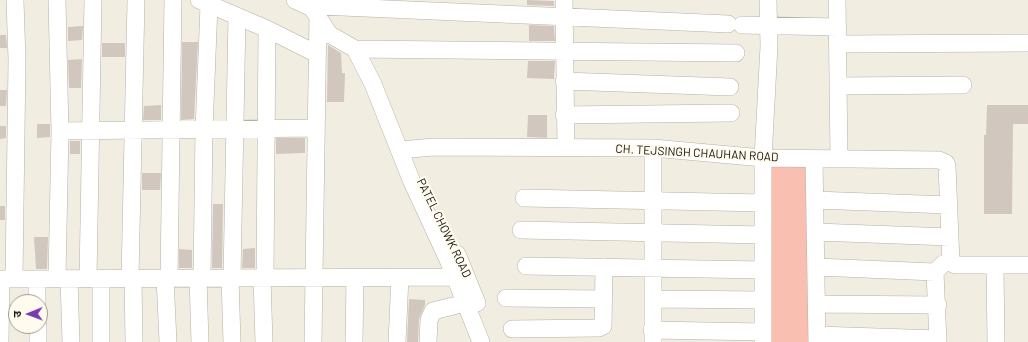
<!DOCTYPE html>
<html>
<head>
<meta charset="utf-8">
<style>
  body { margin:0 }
  #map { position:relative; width:1028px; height:342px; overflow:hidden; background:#f1eee1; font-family:Barlow,"Noto Sans Devanagari",sans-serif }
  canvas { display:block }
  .north { position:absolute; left:8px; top:294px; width:40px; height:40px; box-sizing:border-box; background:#fffbee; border:1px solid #a09d94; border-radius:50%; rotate:269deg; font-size:11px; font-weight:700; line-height:16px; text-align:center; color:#11100c }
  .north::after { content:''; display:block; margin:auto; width:14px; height:18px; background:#783bb0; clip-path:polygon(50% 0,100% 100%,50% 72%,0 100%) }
</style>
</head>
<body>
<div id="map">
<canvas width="1028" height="342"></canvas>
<div class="north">उ</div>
</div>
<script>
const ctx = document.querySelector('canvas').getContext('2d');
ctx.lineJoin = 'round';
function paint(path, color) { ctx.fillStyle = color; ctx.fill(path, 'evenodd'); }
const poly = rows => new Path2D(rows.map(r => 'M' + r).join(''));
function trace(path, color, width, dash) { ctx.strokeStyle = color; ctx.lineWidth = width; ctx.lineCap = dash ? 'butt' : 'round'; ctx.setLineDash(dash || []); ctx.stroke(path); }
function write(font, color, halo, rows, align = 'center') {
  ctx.font = font + ' Barlow,sans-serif'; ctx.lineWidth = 4; ctx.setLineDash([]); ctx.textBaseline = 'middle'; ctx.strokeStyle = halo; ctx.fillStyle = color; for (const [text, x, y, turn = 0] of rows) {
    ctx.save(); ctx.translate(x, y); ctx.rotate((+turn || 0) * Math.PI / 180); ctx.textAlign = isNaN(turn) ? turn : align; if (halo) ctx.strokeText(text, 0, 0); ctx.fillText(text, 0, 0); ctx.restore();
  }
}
const green = poly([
  [814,166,818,342,768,342,764,167]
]);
const building = poly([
  [527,0,554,1,554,6,527,5],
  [529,25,554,26,555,41,529,41],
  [83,26,82,40,68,41,68,27],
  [0,35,6,35,7,48,0,48],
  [182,42,198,42,194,119,181,120],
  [102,43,125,43,125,57,102,57],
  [328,45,341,53,342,73,345,73,344,102,327,102],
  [82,59,81,88,69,88,68,60],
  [528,61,555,61,554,79,527,78],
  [0,90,7,90,6,106,0,106],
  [161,105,161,120,143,120,144,106],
  [987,105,1028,105,1028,124,1013,124,1012,214,984,214,984,135,986,135],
  [528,115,547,115,547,138,527,137],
  [37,124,50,124,50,137,37,138],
  [0,126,6,126,6,138,0,139],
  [276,138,305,138,305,153,276,154],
  [70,141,80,141,80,154,70,154],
  [142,173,161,173,160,190,142,190],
  [213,204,223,204,222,268,212,268],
  [0,206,5,206,5,220,0,220],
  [34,237,48,237,47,269,36,269],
  [255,248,255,268,242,268,243,249],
  [179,249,192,250,192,268,179,268],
  [409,299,425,300,425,305,419,319,418,342,407,342]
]);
const minor = poly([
  [199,0,267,29,317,54],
  [295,0,312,8,329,34,355,49,373,84,412,182,449,262,481,342],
  [564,0,566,148],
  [837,0,839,159],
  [320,6,728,24],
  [742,25,838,27],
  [838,44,1028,43],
  [355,49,736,53],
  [564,81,730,87],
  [838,86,963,85],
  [564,115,731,113],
  [60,131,316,128],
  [400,150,434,147,653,148,763,158,939,160,946,163,947,166,951,263,955,265,1028,265],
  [814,159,817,342],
  [524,198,763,203],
  [815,200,948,205],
  [521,230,763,235],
  [816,232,950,237],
  [457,254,477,303],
  [526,266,763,270],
  [995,266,996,342],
  [817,267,935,272],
  [133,278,134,342],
  [165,278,168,342],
  [169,278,173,0],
  [198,278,200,342],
  [202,278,204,130,209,5],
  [230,278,232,342],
  [232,278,237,16],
  [262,278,264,342],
  [265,278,267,29],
  [0,279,455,277],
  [14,279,17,60,15,0],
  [37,279,37,302],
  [57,279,60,131,57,0],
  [69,279,71,342],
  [88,279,93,0],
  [130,279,136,0],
  [506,298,604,299],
  [653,299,763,300],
  [818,304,938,305],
  [38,326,38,342],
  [512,329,599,328,603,326,604,267],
  [652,330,763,332],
  [817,335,938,339],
  [0,342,1,279],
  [101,342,101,279],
  [313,342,318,14],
  [354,342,355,278],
  [397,342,400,277],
  [428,342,429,320,433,311,465,303],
  [653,342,653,148],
  [763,342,763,158,769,46,768,0],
  [938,342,935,272,943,264]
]);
const streetNames = [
  ["CH. TEJSINGH CHAUHAN ROAD",697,153,3],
  ["PATEL CHOWK ROAD",444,228,64]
];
paint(green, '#f9bfb1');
paint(building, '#d1c7be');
trace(minor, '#b4b1a5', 18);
trace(minor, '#fff', 17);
write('12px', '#11100c', '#fffbee', streetNames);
</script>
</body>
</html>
